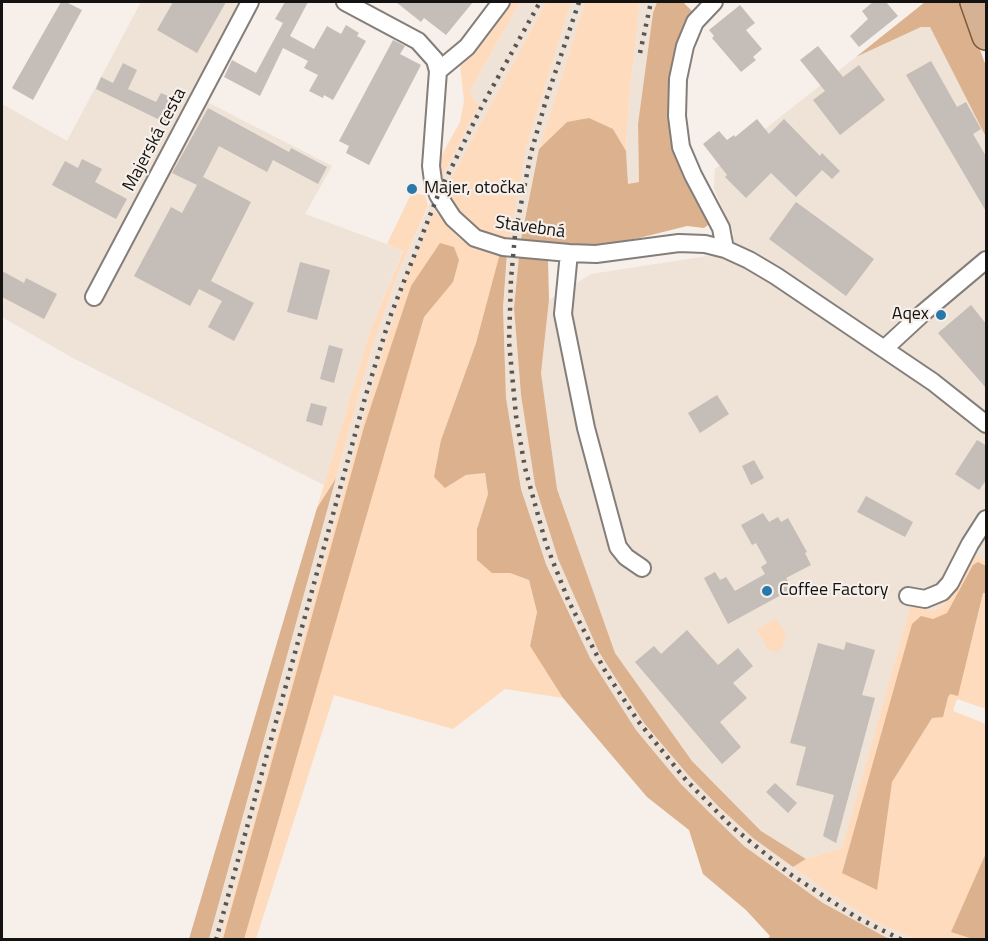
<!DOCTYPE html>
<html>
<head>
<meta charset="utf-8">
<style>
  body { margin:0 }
  #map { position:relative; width:988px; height:941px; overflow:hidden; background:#f6efea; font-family:"Titillium Web",sans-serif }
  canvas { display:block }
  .frame { position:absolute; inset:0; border:3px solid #151311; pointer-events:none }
</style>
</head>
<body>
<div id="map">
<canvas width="988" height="941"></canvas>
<div class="frame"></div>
</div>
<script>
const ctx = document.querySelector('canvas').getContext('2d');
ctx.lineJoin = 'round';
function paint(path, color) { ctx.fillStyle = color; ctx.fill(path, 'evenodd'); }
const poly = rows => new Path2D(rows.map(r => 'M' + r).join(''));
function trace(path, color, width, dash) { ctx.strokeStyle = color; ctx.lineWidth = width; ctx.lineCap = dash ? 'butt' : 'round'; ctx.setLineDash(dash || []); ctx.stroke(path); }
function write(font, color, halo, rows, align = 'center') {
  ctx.font = font + ' "Titillium Web",sans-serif'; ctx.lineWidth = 4.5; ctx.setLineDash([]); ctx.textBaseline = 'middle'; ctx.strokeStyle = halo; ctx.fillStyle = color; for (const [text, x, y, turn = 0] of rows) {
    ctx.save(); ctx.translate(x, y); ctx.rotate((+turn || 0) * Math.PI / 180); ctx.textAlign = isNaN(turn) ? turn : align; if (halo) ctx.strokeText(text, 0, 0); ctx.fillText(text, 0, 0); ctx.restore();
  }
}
const built = poly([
  [141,2,258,2,205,101,332,166,305,214,403,250,370,331,324,485,71,357,2,317,2,104,67,141],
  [520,2,546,2,447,186,406,279,346,482,221,939,209,940,372,348,397,276,441,179,479,105,475,102,470,91],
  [571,2,585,2,539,149,522,231,514,308,521,395,535,485,558,559,600,652,644,723,689,776,719,807,753,838,793,867,831,894,872,920,914,939,889,939,823,903,744,846,681,784,636,730,590,658,546,563,521,489,506,398,503,308,510,230,526,148],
  [640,2,657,2,653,13,638,124,639,182,628,185,626,151,629,98],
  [921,27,930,27,986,137,986,561,971,553,944,604,934,611,911,606,842,848,806,859,761,831,692,761,615,653,557,489,541,373,549,300,591,274,727,253,734,235,714,188,715,169,856,57]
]);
const green = poly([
  [504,2,520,2,470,91,475,102,479,105,441,179,439,160,460,122,464,101,460,65],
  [546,2,571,2,526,148,509,241,494,237,476,227,459,212,450,197,447,186],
  [585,2,640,2,629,98,626,151,613,129,567,122,539,149],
  [412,192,426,196,428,206,397,276,372,348,336,478,317,508,370,331,403,251,387,244],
  [435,211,458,237,469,245,500,253,476,343,441,440,445,488,466,475,485,473,488,494,477,529,492,573,510,573,529,580,537,612,530,646,563,698,505,689,453,729,334,695,256,939,221,940,346,482,382,354,406,279],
  [972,553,986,561,986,709,957,699,953,711,986,724,986,939,914,939,872,920,831,894,793,867,806,859,842,848,911,605,934,611,944,604],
  [776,619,786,635,781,651,775,652,768,649,757,630]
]);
const forest = poly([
  [657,2,683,2,692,11,678,44,672,110,709,221,708,225,704,228,687,226,639,238,601,245,559,243,521,239,539,149,567,122,589,118,613,129,626,151,628,184,639,182,638,124,653,13],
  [925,2,962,2,986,66,986,137,930,27,921,27,856,57],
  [440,243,454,247,459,260,453,282,424,317,244,939,223,939,364,427,411,286],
  [500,253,507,254,503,308,506,398,521,489,546,564,590,658,636,730,681,784,711,814,744,846,823,903,889,939,768,939,770,936,746,910,703,874,689,830,647,797,563,698,530,646,537,612,529,580,510,573,492,573,477,560,477,529,488,494,485,473,466,475,445,488,434,477,441,440,476,343],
  [519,256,548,259,549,300,541,373,557,489,615,653,692,761,761,831,806,859,793,867,753,838,719,807,689,776,644,723,599,652,558,559,535,485,521,395,514,308],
  [336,478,209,939,189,939,317,508],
  [978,562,986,566,986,593,983,593,958,696,950,694,948,697,943,717,932,718,892,782,877,890,842,873,912,624,921,616,933,619,947,613,973,565],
  [986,853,986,939,973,939,951,932]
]);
const building = poly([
  [61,2,66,2,82,10,33,100,12,88],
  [173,2,226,2,197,53,157,30],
  [285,2,308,2,290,36,314,49,327,26,341,34,346,25,359,33,357,36,366,41,333,100,324,95,323,98,309,91,318,75,304,68,308,61,283,48,260,96,224,77,232,60,256,73,283,23,275,19],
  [396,2,473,2,446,35,424,18,421,22],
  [873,2,886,2,898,16,859,47,850,36,868,19,862,11],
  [740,5,755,23,746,30,762,49,753,57,756,60,741,72,712,38,714,36,709,30],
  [393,40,405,46,400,54,421,65,369,165,346,153,349,146,339,141],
  [818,46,843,77,859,65,885,100,840,135,813,100,825,91,800,60],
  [931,61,957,107,966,102,981,129,973,134,987,158,987,213,906,75],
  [123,63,137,70,128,89,156,102,161,93,177,100,166,123,96,89,101,77,113,83],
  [208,108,289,152,291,148,327,167,318,184,273,160,267,172,219,146,203,177,251,202,211,281,254,303,234,341,208,327,222,301,199,289,190,306,134,276,171,207,182,213,197,185,172,173],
  [757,119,769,134,784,119,820,156,822,153,840,171,832,179,822,170,796,197,771,173,746,198,725,177,727,175,703,144,719,131,727,140,734,135,735,137],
  [82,159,102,169,95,182,127,199,116,219,52,185,65,161,78,168],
  [796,202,874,259,846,296,769,239],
  [300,262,330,270,317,320,287,312],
  [2,271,24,283,26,278,57,294,44,319,2,297],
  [971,305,987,325,987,389,938,333],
  [329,345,343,349,334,383,320,379],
  [717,395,729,414,700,433,688,413],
  [311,403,327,407,322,426,306,421],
  [977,440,987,446,987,479,979,490,955,474],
  [754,460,764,478,751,485,742,466],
  [866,496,913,522,905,537,857,512],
  [763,513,769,522,778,517,781,522,788,518,807,552,805,553,811,565,786,578,792,589,728,624,704,578,715,572,720,580,726,577,735,591,765,574,761,567,767,563,756,543,752,545,741,525],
  [687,630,718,665,738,648,753,666,733,683,747,698,720,722,741,747,722,764,635,662,654,646,661,654],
  [846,642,875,650,862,695,875,698,836,843,823,836,834,795,796,785,806,747,790,743,818,643,844,650],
  [775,783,797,803,788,813,766,792]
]);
const minor = poly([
  [345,2,418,41,435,60,438,71,431,166,433,181,438,195,453,218,475,238,503,247,569,253,596,254,679,243,705,244,725,249,749,260,776,276,933,382,986,424],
  [714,2,695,22,685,46,678,79,677,116,681,147,693,175,721,228,725,249],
  [438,71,467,47,501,2],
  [569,253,563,314,586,428,618,547,626,557,642,568],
  [94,297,250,2],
  [884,349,923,313,986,260],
  [908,596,925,599,942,592,950,583,970,544,986,519]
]);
const primary = poly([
  [974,2,986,36]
]);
const rail = poly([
  [579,2,546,100,531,153,515,235,511,279,509,342,516,416,525,468,546,544,569,602,604,669,638,721,686,780,730,825,790,874,856,917,902,940],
  [640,53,651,2],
  [216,940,365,398,390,317,438,195,482,106,540,2]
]);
const markers = [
  [412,189,6,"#2878aa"],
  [941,315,6,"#2878aa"],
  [767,591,6,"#2878aa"]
];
const streetNames = [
  ["Majerská cesta",155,140,-62],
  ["Stavebná",530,228,8]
];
const poiNames = [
  ["Majer, otočka",424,189],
  ["Aqex",929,315,"right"],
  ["Coffee Factory",779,591]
];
paint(built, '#efe2d7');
paint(green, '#ffdbbe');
paint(forest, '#dcb18e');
paint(building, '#c4bdb8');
trace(minor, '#847e7a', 20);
trace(primary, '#805937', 30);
trace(minor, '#fff', 16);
trace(primary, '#d5b293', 27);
trace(rail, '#585552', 4.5, [3, 6]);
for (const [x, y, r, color] of markers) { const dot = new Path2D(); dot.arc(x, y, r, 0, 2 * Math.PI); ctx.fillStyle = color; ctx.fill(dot); trace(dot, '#f6efea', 2); }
write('18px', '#151311', '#f6efea', streetNames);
write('18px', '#151311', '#f6efea', poiNames, 'left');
</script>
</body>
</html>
